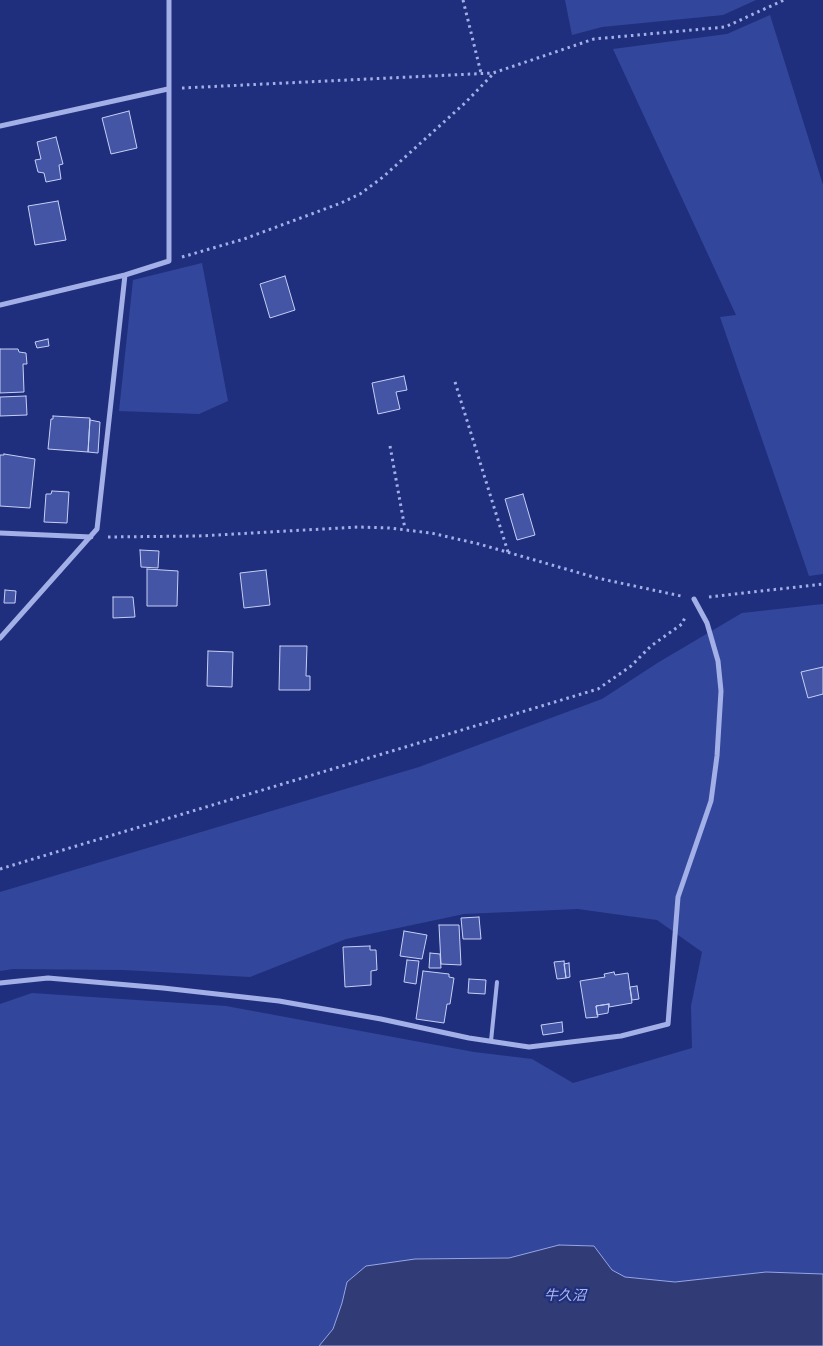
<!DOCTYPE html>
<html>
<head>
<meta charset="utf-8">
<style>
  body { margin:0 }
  canvas { display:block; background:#1f2f7d }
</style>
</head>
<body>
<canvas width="823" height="1346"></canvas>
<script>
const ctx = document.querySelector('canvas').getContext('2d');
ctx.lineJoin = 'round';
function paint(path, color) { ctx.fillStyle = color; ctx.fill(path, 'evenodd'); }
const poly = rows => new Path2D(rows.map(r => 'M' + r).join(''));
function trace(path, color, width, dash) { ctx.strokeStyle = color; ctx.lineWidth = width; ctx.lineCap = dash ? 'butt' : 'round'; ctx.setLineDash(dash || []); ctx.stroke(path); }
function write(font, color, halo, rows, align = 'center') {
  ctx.font = font + ' "Varela Round","Noto Sans JP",sans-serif'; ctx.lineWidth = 4.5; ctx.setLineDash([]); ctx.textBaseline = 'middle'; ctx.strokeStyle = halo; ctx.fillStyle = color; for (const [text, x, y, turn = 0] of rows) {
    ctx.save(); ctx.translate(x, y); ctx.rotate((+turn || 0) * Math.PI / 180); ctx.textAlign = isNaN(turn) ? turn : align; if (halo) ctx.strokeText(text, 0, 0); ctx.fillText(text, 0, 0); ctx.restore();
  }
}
const green = poly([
  [565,0,756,0,723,15,602,27,572,35],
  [770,15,823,185,823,574,809,576,720,317,736,315,613,49,727,34],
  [202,263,228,401,199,414,119,411,133,280],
  [823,604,823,1274,766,1272,675,1282,624,1277,612,1270,594,1246,559,1245,509,1258,415,1259,347,1282,342,1303,333,1329,319,1346,0,1346,0,1004,32,993,226,1006,474,1052,532,1059,573,1083,692,1048,691,1006,702,952,657,920,578,909,464,914,346,939,250,977,124,970,13,969,0,971,0,892,419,767,602,699,659,662,742,613]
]);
const water = poly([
  [559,1245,594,1246,612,1270,625,1277,675,1282,766,1272,823,1274,823,1346,319,1346,333,1329,342,1303,347,1282,366,1266,415,1259,509,1258,559,1245]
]);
const building = poly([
  [129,111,137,148,111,154,102,118,129,111],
  [56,137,63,164,59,165,61,179,46,182,44,173,38,172,35,160,41,159,37,142,56,137],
  [58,201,66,240,35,245,28,206,58,201],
  [285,276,295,310,270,318,260,284,285,276],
  [48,339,49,346,37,348,35,342,48,339],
  [0,349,18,349,19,352,26,353,27,364,23,364,24,392,0,393,0,349],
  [404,376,407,390,396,392,400,409,378,414,372,383,404,376],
  [26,396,27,415,0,416,0,397,26,396],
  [53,416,90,418,88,452,48,449,51,419,53,419,53,416],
  [90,420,100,422,98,453,88,452,90,420],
  [4,454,35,459,30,508,0,506,0,455,4,455,4,454],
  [52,491,69,492,67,523,44,522,46,494,51,494,52,491],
  [523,494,535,535,517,540,505,499,523,494],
  [140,550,159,551,158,568,141,567,140,550],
  [147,569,178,571,177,606,147,606,147,569],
  [266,570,270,605,244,608,240,573,266,570],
  [5,590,16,591,15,603,4,603,5,590],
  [113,597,133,597,135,617,113,618,113,597],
  [280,646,307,646,306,676,310,676,310,690,279,690,280,646],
  [208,651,233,652,232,687,207,686,208,651],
  [823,667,823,694,808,698,801,672,823,667],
  [479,917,481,939,463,939,461,918,479,917],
  [439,925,459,925,461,965,441,964,439,925],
  [404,931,427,935,422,959,400,956,404,931],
  [370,946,370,950,376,950,377,970,371,971,371,985,345,987,343,947,370,946],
  [430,953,440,954,441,968,429,968,430,953],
  [407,960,419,961,416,984,404,982,407,960],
  [564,961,566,978,557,979,554,962,564,961],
  [569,963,570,977,566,978,564,964,569,963],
  [423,971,449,974,449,977,454,978,450,1004,447,1004,444,1023,416,1019,423,971],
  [614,972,615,975,628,973,632,1003,609,1007,609,1004,596,1006,598,1017,586,1018,580,981,605,977,604,974,614,972],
  [469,979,486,980,485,994,468,993,469,979],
  [637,986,639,999,632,1000,630,987,637,986],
  [609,1004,608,1013,597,1015,596,1006,609,1004],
  [562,1022,563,1032,543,1035,541,1025,562,1022]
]);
const path = poly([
  [463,0,481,73],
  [182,88,493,73,594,39,725,27,784,0],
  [182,257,244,239,341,203,360,194,383,177,466,102,493,74],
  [455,382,508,552],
  [390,446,405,529],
  [108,537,199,536,358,527,389,528,431,533,479,544,597,578,681,596],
  [709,597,823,584],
  [0,869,598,689,631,666,651,646,682,624,686,615]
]);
const lane = poly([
  [491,1041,497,982]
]);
const street = poly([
  [0,126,168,89],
  [0,305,125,275,169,261,169,0],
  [0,533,91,537],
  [0,638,97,529,125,275],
  [0,983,48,978,163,988,279,1001,381,1019,469,1038,529,1047,621,1036,668,1024,678,897,711,801,717,756,721,691,718,661,707,623,694,599]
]);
const waterNames = [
  ["牛久沼",565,1296]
];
paint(green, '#32469b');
paint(water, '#313c77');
trace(water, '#96a6e8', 1);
paint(building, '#4455a5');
trace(building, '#c6cff5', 1);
trace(path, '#a3afe7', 3, [2.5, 4]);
trace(lane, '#a3afe7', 4);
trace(street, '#a3afe7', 5);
write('italic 14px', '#aebaef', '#1f2f7d', waterNames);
</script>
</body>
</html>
